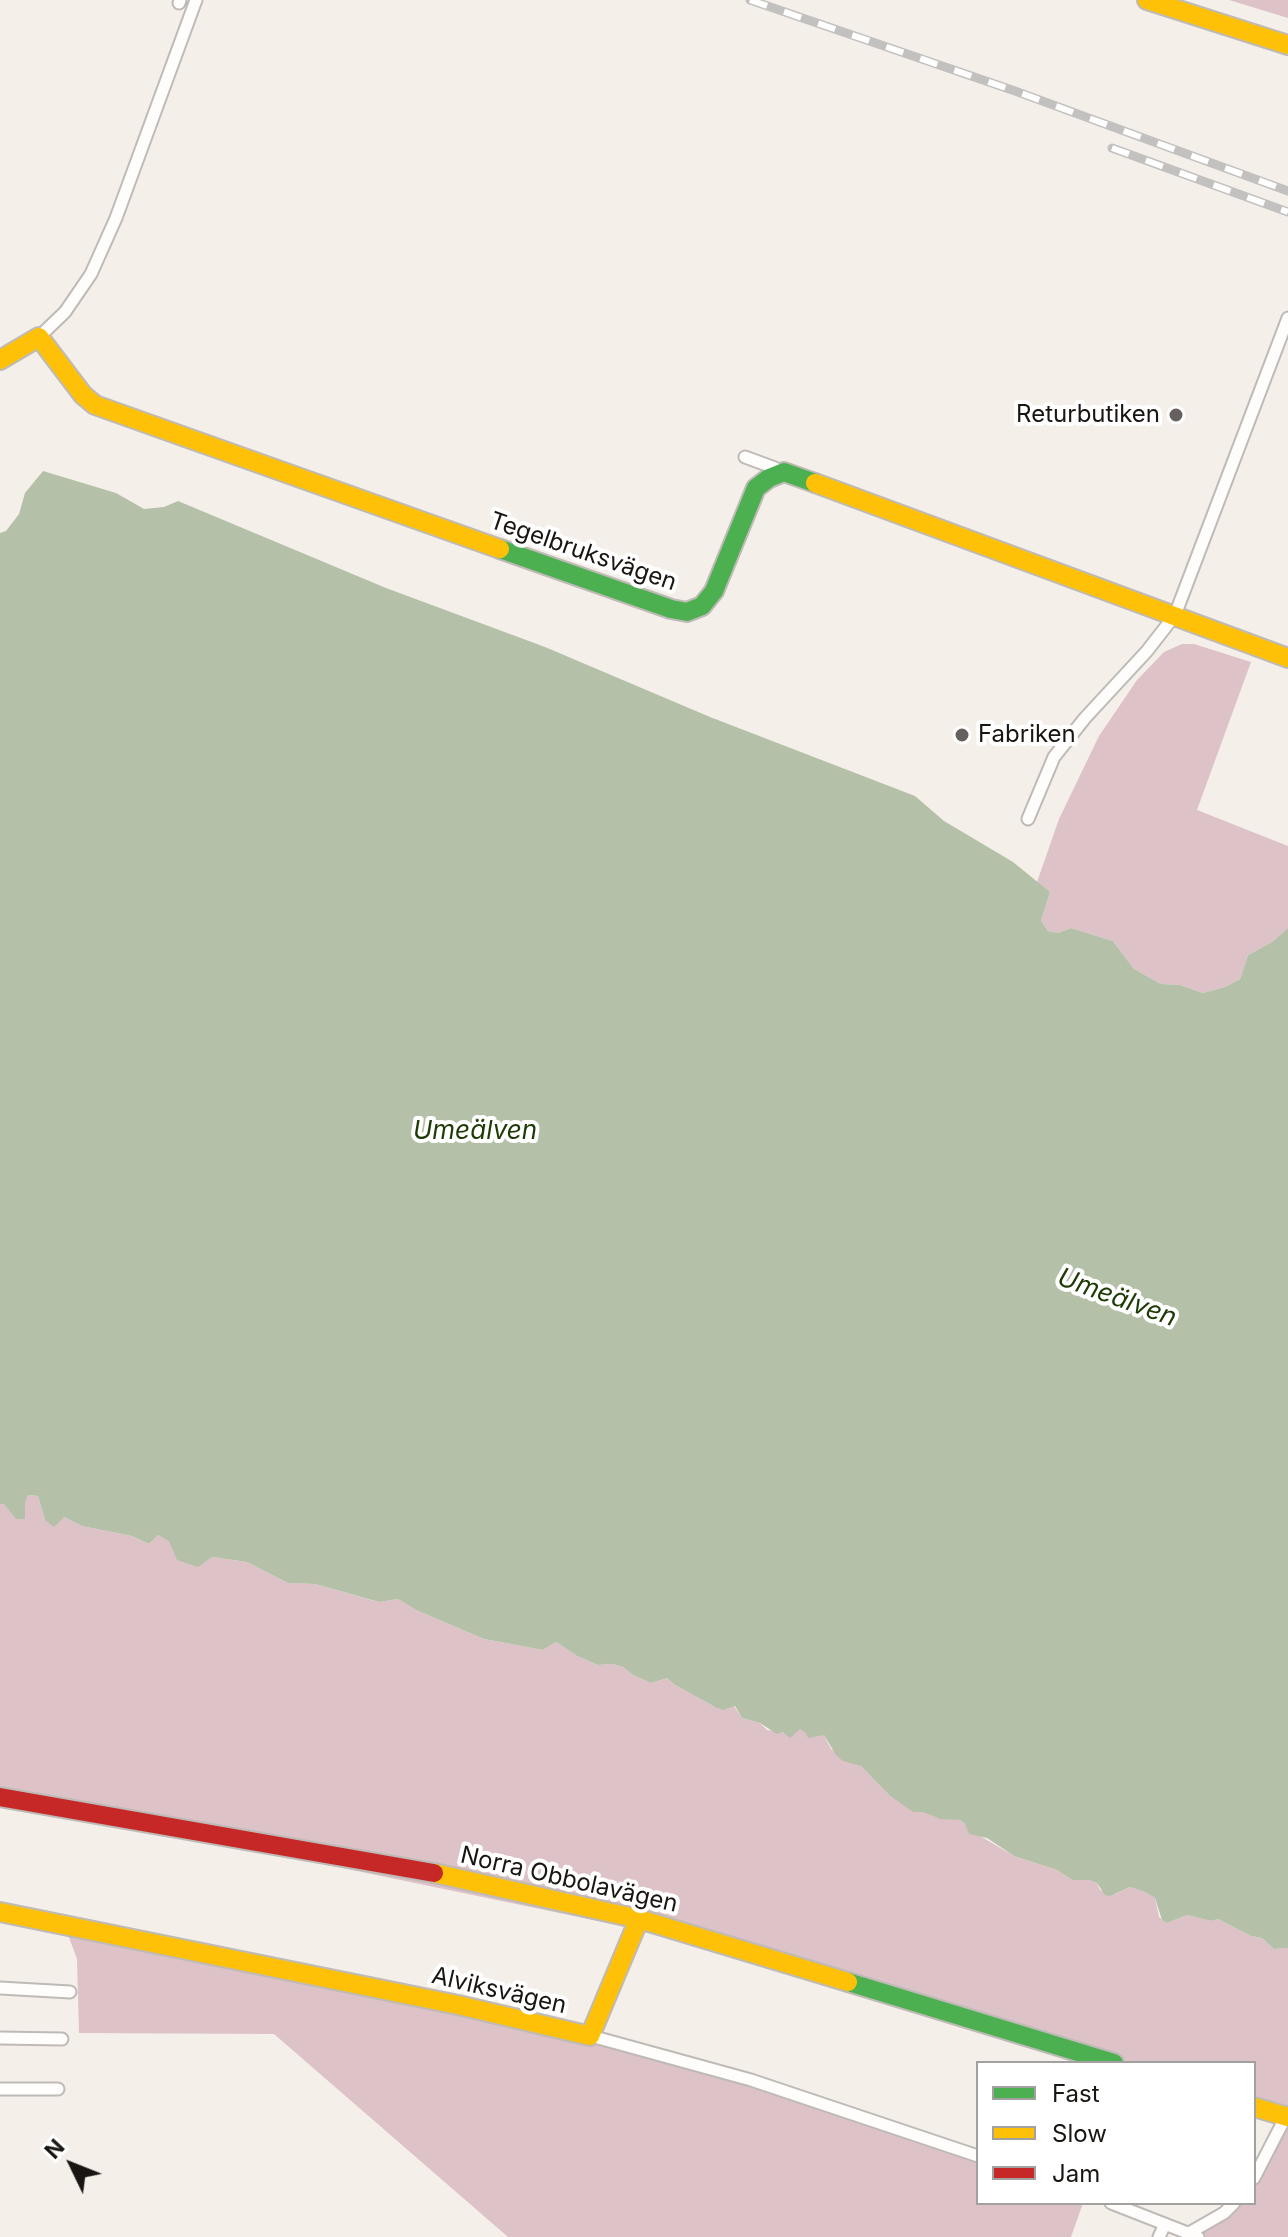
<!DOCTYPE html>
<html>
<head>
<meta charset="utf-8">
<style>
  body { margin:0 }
  #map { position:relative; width:1288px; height:2237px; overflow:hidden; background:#f5efea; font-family:Inter,sans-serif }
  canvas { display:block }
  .legend { position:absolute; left:976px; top:2061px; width:280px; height:144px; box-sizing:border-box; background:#fff; border:2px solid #a3a1a0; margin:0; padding:10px 14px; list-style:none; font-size:24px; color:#191512 }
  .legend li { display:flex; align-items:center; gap:16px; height:40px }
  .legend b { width:40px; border:2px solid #a3a1a0 }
  .north { position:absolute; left:32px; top:2125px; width:80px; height:80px; -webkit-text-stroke:6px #fff; paint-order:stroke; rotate:313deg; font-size:22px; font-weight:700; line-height:32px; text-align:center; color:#191512 }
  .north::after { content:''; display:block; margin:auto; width:28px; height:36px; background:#191512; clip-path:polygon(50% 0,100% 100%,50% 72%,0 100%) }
</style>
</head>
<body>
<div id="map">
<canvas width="1288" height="2237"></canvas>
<ul class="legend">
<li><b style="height:10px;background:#4caf50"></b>Fast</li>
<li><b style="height:10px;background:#ffc107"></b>Slow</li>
<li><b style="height:10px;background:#c62828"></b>Jam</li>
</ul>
<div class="north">N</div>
</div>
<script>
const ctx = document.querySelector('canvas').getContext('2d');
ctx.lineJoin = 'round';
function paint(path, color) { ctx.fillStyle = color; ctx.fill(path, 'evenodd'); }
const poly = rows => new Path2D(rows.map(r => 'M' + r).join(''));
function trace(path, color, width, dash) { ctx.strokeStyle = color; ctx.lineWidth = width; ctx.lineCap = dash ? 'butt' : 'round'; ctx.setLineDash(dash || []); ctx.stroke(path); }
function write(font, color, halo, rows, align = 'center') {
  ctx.font = font + ' Inter,sans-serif'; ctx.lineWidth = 8; ctx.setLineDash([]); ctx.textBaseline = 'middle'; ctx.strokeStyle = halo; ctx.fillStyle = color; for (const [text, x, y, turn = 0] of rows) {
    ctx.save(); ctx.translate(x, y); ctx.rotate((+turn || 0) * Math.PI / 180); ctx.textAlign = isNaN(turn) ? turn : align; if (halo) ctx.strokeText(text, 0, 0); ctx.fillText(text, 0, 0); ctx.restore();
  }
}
const forest = poly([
  [1229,0,1288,0,1288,18],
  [1182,644,1194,644,1251,662,1197,810,1288,846,1288,928,1272,942,1248,955,1240,979,1225,987,1203,993,1180,985,1161,984,1134,969,1113,941,1071,928,1058,933,1048,931,1041,921,1050,892,1037,882,1059,819,1099,736,1137,680,1164,652],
  [28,1495,38,1496,45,1520,64,1517,82,1526,132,1536,149,1544,158,1535,212,1557,247,1562,288,1583,315,1584,378,1602,398,1599,416,1610,484,1639,543,1650,556,1642,577,1656,598,1665,613,1664,623,1667,633,1675,651,1683,667,1678,675,1685,715,1707,734,1706,742,1718,760,1723,767,1730,788,1733,800,1729,824,1735,831,1749,861,1766,889,1795,935,1817,960,1820,975,1833,1014,1856,1057,1870,1072,1880,1089,1880,1097,1883,1100,1890,1115,1894,1130,1887,1145,1892,1155,1898,1159,1917,1167,1923,1187,1915,1211,1921,1218,1919,1251,1936,1262,1938,1274,1949,1288,1948,1288,2237,1198,2237,1189,2233,1234,2203,1254,2203,1254,2178,1285,2117,1254,2107,1254,2063,1114,2063,762,1955,0,1797,0,1504,4,1504,25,1518,25,1504],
  [64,1924,590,2036,978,2156,978,2203,1083,2203,1071,2237,508,2237,274,2034,79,2033,77,1959]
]);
const water = poly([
  [43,471,116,493,144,509,164,507,178,501,386,588,545,647,710,717,915,796,944,821,1013,862,1050,892,1041,921,1048,931,1058,933,1071,928,1113,941,1134,969,1161,984,1180,985,1203,993,1225,987,1240,979,1248,955,1272,942,1288,928,1288,1948,1274,1949,1262,1938,1251,1936,1218,1919,1211,1921,1187,1915,1167,1923,1162,1920,1155,1898,1145,1892,1130,1887,1110,1896,1105,1895,1097,1883,1089,1880,1072,1880,1057,1870,1014,1856,987,1838,969,1834,965,1824,960,1820,940,1819,923,1812,913,1812,889,1795,861,1766,843,1761,836,1755,824,1735,808,1738,806,1733,800,1729,790,1738,783,1732,777,1734,760,1723,742,1718,735,1706,723,1710,715,1707,675,1685,667,1678,651,1683,633,1675,623,1667,613,1664,598,1665,577,1656,556,1642,543,1650,484,1639,416,1610,398,1599,379,1602,315,1584,288,1583,247,1562,212,1557,198,1567,177,1560,169,1541,158,1535,149,1544,132,1536,82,1526,64,1517,54,1527,45,1520,38,1496,28,1495,25,1504,25,1519,16,1519,4,1504,0,1504,0,533,6,531,19,514,25,493]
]);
const lane = poly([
  [179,3,180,0],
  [39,337,65,312,91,274,116,218,196,0],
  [745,457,775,468],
  [1028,819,1054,757,1085,718,1147,651,1175,615,1288,318],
  [0,1988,70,1992],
  [591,2036,751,2080,978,2156],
  [0,2038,62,2039],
  [0,2089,58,2089],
  [1254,2178,1283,2122],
  [1111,2203,1198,2237],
  [1189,2233,1224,2213,1234,2203],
  [1159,2237,1165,2224]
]);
const fast = poly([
  [500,549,671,609,687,612,702,606,714,591,756,488,769,478,784,472,815,483],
  [848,1982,1114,2063]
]);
const slow = poly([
  [1147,0,1288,45],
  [0,360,39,337,83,395,95,405,500,549],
  [815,483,1288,658],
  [434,1873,639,1919,848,1982],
  [0,1912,458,2005,590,2036,639,1919],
  [1254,2107,1288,2117]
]);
const jam = poly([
  [0,1797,434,1873]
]);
const rail = poly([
  [750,0,1015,91,1288,191],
  [1112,148,1288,212]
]);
const markers = [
  [1176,415,8,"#66615e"],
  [962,735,8,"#66615e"]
];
const poiNames = [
  ["Returbutiken",1160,415],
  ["Fabriken",978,735,"left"]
];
const streetNames = [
  ["Tegelbruksvägen",583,552,19],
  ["Norra Obbolavägen",569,1880,13],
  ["Alviksvägen",499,1991,13]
];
const waterNames = [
  ["Umeälven",475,1131],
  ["Umeälven",1117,1298,20]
];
paint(forest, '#ddc2c8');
paint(water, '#b4c1a8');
trace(lane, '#bebab6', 15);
trace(fast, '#bebab6', 22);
trace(slow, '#bebab6', 22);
trace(jam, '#bebab6', 22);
trace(lane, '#fefdfc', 11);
trace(fast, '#4caf50', 18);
trace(slow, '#ffc107', 18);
trace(jam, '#c62828', 18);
trace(rail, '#c3c1c0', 9);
trace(rail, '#fff', 6, [18]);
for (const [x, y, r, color] of markers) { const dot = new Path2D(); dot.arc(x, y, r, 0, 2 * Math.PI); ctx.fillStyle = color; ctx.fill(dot); trace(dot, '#fff', 3); }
write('24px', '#191512', '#fff', poiNames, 'right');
write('24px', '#191512', '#fff', streetNames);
write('italic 26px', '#1e3b06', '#fff', waterNames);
</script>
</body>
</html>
